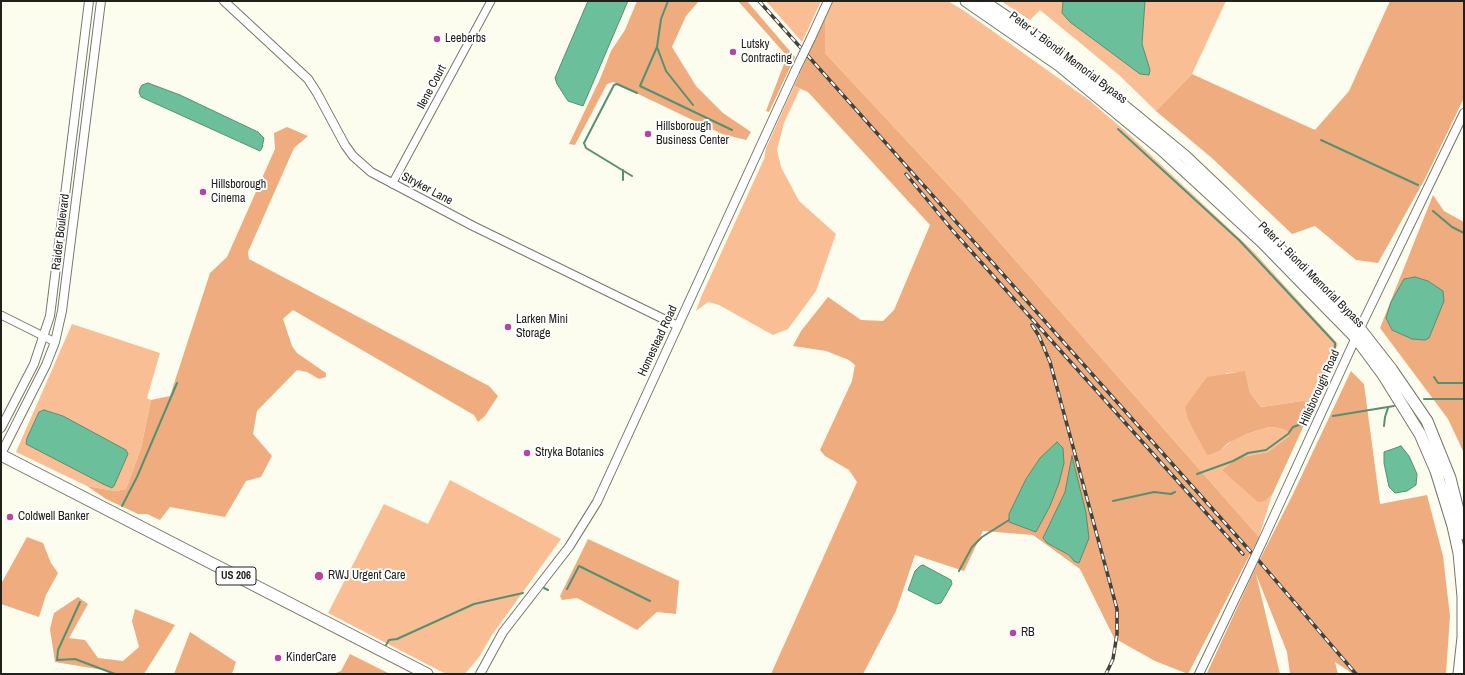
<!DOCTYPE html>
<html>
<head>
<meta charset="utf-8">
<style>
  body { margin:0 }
  #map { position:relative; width:1465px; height:675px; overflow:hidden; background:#fcfdee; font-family:"Archivo Narrow",sans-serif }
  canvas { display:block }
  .frame { position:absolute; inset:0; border:2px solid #21211c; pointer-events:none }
</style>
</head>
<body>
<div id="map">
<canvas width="1465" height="675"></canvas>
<div class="frame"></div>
</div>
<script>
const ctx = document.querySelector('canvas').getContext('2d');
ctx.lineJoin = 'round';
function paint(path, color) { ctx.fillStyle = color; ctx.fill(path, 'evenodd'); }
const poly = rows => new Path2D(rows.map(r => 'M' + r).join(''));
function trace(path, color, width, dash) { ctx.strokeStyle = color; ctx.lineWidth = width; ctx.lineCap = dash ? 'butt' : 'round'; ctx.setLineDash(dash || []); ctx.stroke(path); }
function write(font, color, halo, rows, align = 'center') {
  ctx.font = font + ' "Archivo Narrow",sans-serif'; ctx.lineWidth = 4; ctx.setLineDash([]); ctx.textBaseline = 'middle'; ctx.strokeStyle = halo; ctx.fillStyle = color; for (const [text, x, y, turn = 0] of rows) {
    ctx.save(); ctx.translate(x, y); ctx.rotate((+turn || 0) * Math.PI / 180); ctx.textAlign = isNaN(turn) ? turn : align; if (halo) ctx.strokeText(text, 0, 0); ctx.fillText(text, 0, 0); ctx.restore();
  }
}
const green = poly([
  [766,1,821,1,802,42],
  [833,1,948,1,966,12,1089,100,1124,130,1253,251,1338,344,1316,399,1261,407,1250,393,1245,372,1226,373,1199,440,1207,456,1220,451,1236,437,1269,427,1279,428,1287,431,1289,436,1268,452,1237,458,1222,470,1265,501,1272,495,1259,537,965,203,825,53,825,18],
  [1001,1,1226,1,1192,74,1156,111,1119,75,1040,10,1030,20],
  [794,86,800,89,784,123,777,150,781,167,799,201,836,234,816,291,788,329,773,335,719,305,708,302,696,311,701,297,764,159,766,148],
  [72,324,160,353,147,398,151,400,141,448,126,489,115,491,87,486,16,452],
  [450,480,561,539,492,635,479,657,465,674,446,674,328,613,384,504,428,524]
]);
const forest = poly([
  [637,1,699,1,686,16,672,47,696,86,723,113,751,132,746,140,722,134,613,82,607,84,575,145,569,144,600,79,611,51,625,30],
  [738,1,747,1,795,57,769,112,766,111,787,56],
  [1390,1,1464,1,1464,98,1426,177,1378,263,1356,260,1315,226,1292,234,1213,159,1156,111,1192,74,1315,130,1349,91],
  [825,18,825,53,965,203,1259,537,1188,674,1155,661,1114,638,1080,569,1033,535,983,531,964,571,915,555,896,611,863,674,771,674,857,482,849,470,825,456,820,450,852,381,855,365,849,360,826,351,793,346,801,331,828,297,861,320,883,321,894,310,930,225,808,92,794,86],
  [287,127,308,136,294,148,248,252,249,259,489,386,498,396,485,416,478,422,474,415,293,310,283,319,292,346,297,353,326,373,326,377,319,379,307,372,297,370,257,411,253,434,272,456,261,477,246,481,225,517,170,507,160,520,147,514,138,514,106,499,87,486,115,491,126,489,141,448,151,400,170,396,210,273,227,257,275,149,274,133],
  [1433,195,1444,211,1464,222,1464,453,1448,419,1380,328],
  [1245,371,1250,393,1261,407,1316,399,1272,495,1265,501,1258,502,1222,470,1237,458,1268,452,1289,436,1287,431,1279,428,1269,427,1246,434,1228,443,1220,451,1207,456,1188,419,1185,407,1207,377],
  [1351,371,1364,384,1380,504,1427,495,1443,556,1450,616,1446,674,1353,674,1335,662,1338,674,1290,674,1287,652,1256,574,1280,674,1209,674,1207,673,1255,569,1292,496],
  [27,537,43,543,51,563,58,573,46,595,39,617,1,604,1,584],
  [588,539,679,581,676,614,657,612,637,630,577,598,562,600,560,596],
  [78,597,88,604,69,638,85,640,98,658,123,661,139,647,132,621,135,609,175,625,144,674,111,674,109,671,55,662,50,629,54,613],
  [190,632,236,662,232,674,174,674],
  [350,654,390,674,333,674,341,671]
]);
const water = poly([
  [588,1,628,1,583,106,568,101,557,84,555,78,588,1],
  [1063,1,1145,1,1142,44,1150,70,1149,75,1140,74,1070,22,1062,13,1063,1],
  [148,83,180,95,258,132,264,138,262,148,260,151,141,97,139,92,140,88,142,85,148,83],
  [1415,277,1428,281,1443,291,1444,301,1429,338,1425,340,1412,339,1392,330,1386,318,1391,302,1404,279,1415,277],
  [44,410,63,416,126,450,128,454,114,486,112,488,103,484,26,444,27,438,39,412,44,410],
  [1057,442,1063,448,1064,463,1059,483,1050,506,1036,532,1009,522,1009,514,1026,479,1040,458,1057,442],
  [1401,446,1409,456,1417,474,1416,485,1407,491,1395,493,1389,487,1384,463,1384,452,1401,446],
  [1072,456,1086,513,1089,538,1079,563,1074,561,1069,555,1047,543,1043,538,1065,492,1072,456],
  [923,565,951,580,952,584,941,603,936,604,908,590,915,571,920,566,923,565]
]);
const stream = poly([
  [668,1,661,19,657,47,666,71,693,105],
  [657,47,640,86,732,130],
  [1118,129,1240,241,1335,343,1335,347,1327,369,1311,402,1301,416,1299,425],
  [1321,140,1418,185],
  [623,170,623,180],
  [632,176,586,148,584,143,614,85,617,84,637,93],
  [1433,211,1452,227,1464,233],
  [1434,377,1438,383,1464,383],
  [1424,399,1464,399],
  [1333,416,1394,406],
  [1384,426,1385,417,1388,408],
  [1197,474,1233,461,1248,453,1266,450,1288,434,1293,427,1304,423],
  [1113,501,1154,492,1171,494,1175,492],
  [122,506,137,477,177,383],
  [959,571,972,547,982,537,1009,520],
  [544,588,548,590],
  [567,589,579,566,650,601],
  [80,602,58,650,57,660,75,659,115,674],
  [386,645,389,640,397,639,474,604,523,593]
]);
const minor = poly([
  [392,184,491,1],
  [1,315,55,342]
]);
const tertiary = poly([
  [224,1,308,79,317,93,345,145,353,156,371,172,473,226,678,326],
  [811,38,828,1],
  [1,428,34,364,50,316,89,1],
  [1,454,46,365,55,342,62,311,101,1],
  [1263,540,1363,322,1464,113],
  [480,674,503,632,569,547,597,502,795,71],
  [1199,674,1246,576]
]);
const primary = poly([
  [1,455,427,674]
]);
const trunk = poly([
  [966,1,1060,66,1162,150,1262,242,1305,286,1356,338,1384,376,1420,434,1436,471,1453,526,1459,553,1463,597,1463,637,1459,674],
  [983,1,1048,45,1084,73,1185,156,1225,194,1360,329,1392,370,1427,421,1450,478,1464,534]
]);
const rail = poly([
  [759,1,1259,561,1356,674],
  [906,174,953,231,1243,554],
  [1032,325,1039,336,1050,362,1117,609,1117,634,1113,659,1106,674]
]);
const tertiaryBridge = poly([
  [795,71,811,38],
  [1246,576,1263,540]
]);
const markers = [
  [437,39,4,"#b545a1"],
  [733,52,4,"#b545a1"],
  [648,134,4,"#b545a1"],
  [203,192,4,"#b545a1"],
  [508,327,4,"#b545a1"],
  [527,453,4,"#b545a1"],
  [10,517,4,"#b545a1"],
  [319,576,5,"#b545a1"],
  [1013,633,4,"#b545a1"],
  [278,658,4,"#b545a1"]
];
const shields = [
  [236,576,40]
];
const shieldNames = [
  ["US 206",236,576]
];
const poiNames = [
  ["Leeberbs",445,39],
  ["Lutsky",741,45],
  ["Contracting",741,59],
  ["Hillsborough",656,127],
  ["Business Center",656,141],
  ["Hillsborough",211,185],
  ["Cinema",211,199],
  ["Larken Mini",516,320],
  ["Storage",516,334],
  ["Stryka Botanics",535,453],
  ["Coldwell Banker",18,517],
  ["RWJ Urgent Care",328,576],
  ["RB",1021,633],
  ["KinderCare",286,658]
];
const streetNames = [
  ["Peter J. Biondi Memorial Bypass",1068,58,37],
  ["Ilene Court",432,87,-62],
  ["Stryker Lane",427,189,28],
  ["Raider Boulevard",61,232,-83],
  ["Peter J. Biondi Memorial Bypass",1311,275,45],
  ["Homestead Road",658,341,-65],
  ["Hillsborough Road",1320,388,-66]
];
paint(green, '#fabe95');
paint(forest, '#efac7e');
paint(water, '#6bbf9a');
trace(water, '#559074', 1);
trace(stream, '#559074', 2);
trace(minor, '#76776a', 9);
trace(tertiary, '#76776a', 10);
trace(primary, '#76776a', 13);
trace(trunk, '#76776a', 13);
trace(minor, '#fff', 7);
trace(tertiary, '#fff', 8);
trace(primary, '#fff', 11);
trace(trunk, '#fff', 11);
trace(rail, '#43433d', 3.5);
trace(rail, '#fff', 2, [6]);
trace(tertiaryBridge, '#76776a', 10, []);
trace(tertiaryBridge, '#fff', 8);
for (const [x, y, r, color] of markers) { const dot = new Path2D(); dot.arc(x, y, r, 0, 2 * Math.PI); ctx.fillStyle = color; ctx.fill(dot); trace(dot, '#fff', 1.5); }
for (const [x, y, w] of shields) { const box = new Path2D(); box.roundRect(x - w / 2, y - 9, w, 18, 3); ctx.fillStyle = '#fff'; ctx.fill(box); trace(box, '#21211c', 1); }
write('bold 11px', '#21211c', null, shieldNames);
write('12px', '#21211c', '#fff', poiNames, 'left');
write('12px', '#21211c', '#fff', streetNames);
</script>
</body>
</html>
